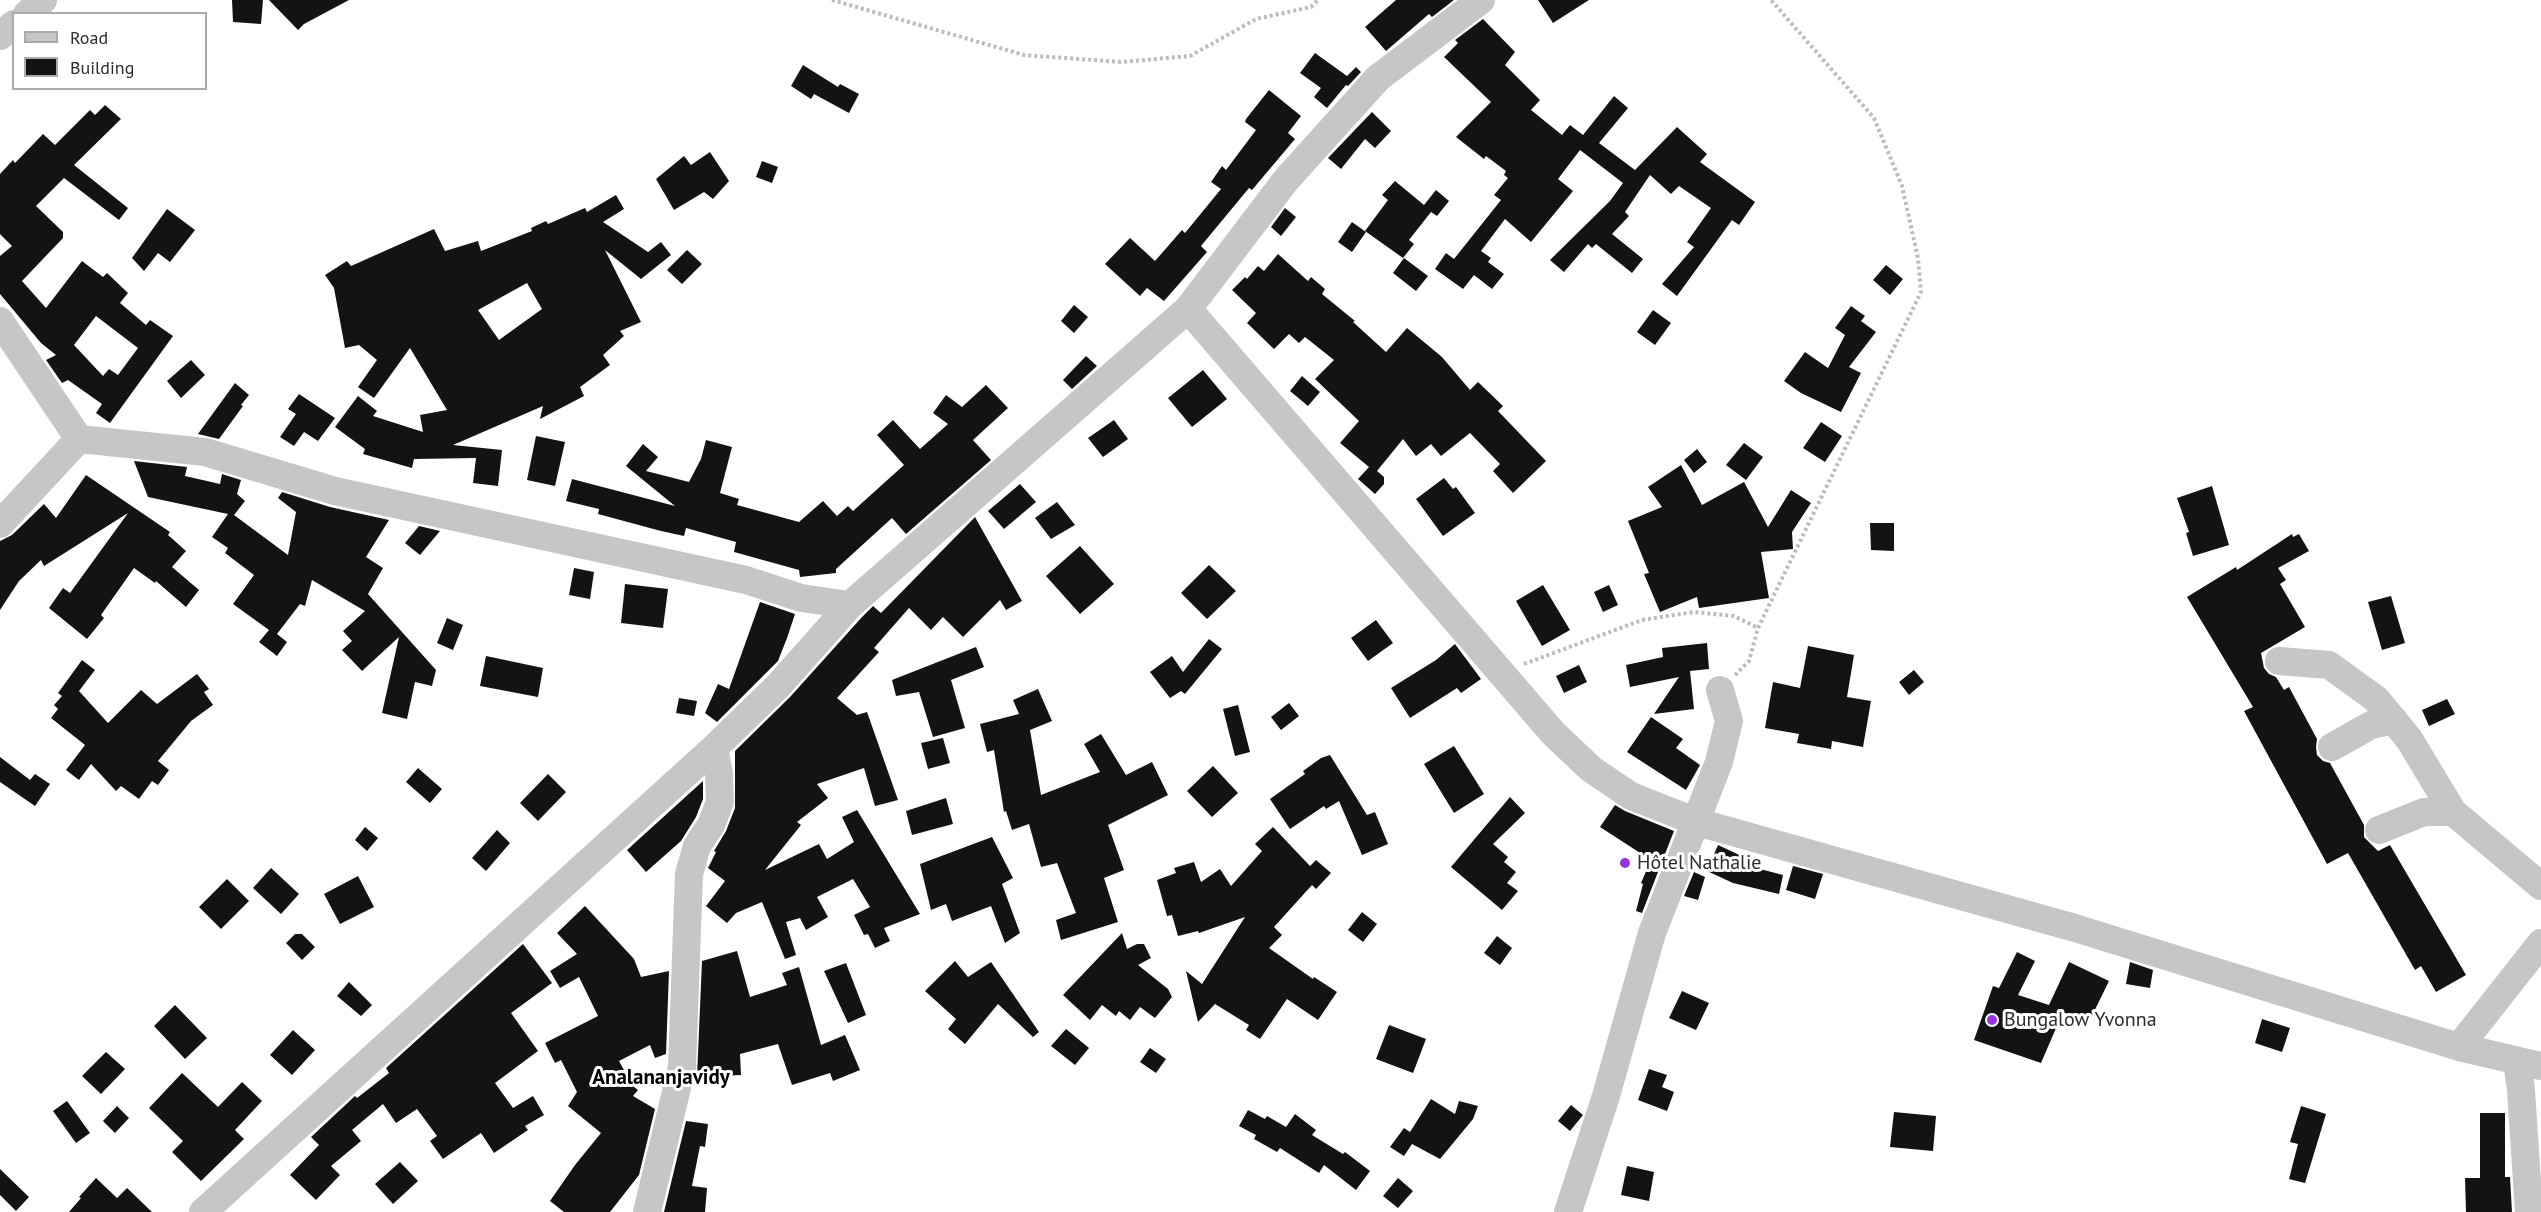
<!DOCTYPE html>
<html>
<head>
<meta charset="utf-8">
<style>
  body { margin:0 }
  #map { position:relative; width:2541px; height:1212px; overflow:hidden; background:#fff; font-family:"PT Sans",sans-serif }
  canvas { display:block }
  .legend { position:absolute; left:12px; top:12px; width:195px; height:78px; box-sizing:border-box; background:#fff; border:2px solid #ababab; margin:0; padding:8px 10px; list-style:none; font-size:18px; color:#2c2c2c }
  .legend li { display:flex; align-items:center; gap:12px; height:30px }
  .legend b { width:30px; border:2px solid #ababab }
</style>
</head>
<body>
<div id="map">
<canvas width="2541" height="1212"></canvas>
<ul class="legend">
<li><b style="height:8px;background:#c6c6c6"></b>Road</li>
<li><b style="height:16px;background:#131313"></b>Building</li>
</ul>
</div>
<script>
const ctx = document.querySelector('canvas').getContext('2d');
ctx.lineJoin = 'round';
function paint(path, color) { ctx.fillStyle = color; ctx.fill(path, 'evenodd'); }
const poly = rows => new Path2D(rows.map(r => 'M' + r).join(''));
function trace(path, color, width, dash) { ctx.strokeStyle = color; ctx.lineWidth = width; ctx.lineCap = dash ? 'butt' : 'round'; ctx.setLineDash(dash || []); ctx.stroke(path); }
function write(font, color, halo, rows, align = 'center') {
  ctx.font = font + ' "PT Sans",sans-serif'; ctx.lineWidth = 6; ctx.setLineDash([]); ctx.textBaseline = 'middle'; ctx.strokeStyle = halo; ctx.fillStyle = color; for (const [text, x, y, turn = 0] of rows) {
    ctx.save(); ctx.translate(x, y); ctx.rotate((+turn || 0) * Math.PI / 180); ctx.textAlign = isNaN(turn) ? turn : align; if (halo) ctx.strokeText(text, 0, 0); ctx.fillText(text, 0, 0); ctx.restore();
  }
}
const building = poly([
  [232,0,263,0,261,24,233,22],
  [269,0,349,0,304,24,298,30],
  [1396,0,1454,0,1432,17,1429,14,1386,51,1365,27],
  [1538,0,1589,0,1553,23],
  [1483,19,1515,52,1505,65,1540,100,1531,110,1562,135,1570,125,1583,135,1614,96,1628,108,1599,143,1635,170,1677,127,1707,154,1700,162,1755,202,1739,225,1732,220,1677,296,1662,284,1694,247,1687,242,1711,208,1679,186,1671,194,1650,175,1625,212,1629,216,1612,234,1643,259,1632,273,1596,244,1592,248,1588,244,1564,272,1550,260,1610,201,1623,183,1580,150,1558,179,1573,191,1531,242,1505,219,1481,251,1491,258,1488,262,1504,274,1492,289,1474,275,1463,289,1435,269,1446,253,1454,259,1501,200,1494,195,1508,178,1504,175,1506,171,1486,156,1484,159,1456,137,1491,102,1444,57,1458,43,1455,40],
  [1315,53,1347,76,1356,67,1361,72,1348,86,1346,85,1327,108,1314,97,1321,88,1300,73],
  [803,65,838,87,840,84,859,94,849,113,814,94,811,99,791,86],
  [1269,90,1301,116,1288,133,1295,139,1252,190,1249,188,1201,246,1207,252,1164,301,1147,288,1140,296,1105,264,1130,238,1155,261,1182,230,1185,233,1221,189,1211,182,1222,166,1226,170,1256,130,1245,122,1246,119],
  [105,105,121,119,74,165,128,208,119,220,64,178,36,206,63,232,63,238,22,281,46,308,82,261,103,277,107,273,128,293,120,303,146,325,150,320,173,336,110,423,96,413,102,404,68,380,62,383,46,360,56,355,41,343,0,294,0,256,12,246,0,234,0,174,13,160,15,163,43,134,55,145,90,110,95,115],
  [96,316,138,348,118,375,109,369,103,376,74,345],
  [1372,112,1391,131,1375,148,1365,139,1341,169,1328,158],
  [710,152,729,181,713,199,704,192,674,210,656,179,684,156,691,165],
  [762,161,778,167,772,183,756,177],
  [1395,181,1424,205,1436,190,1449,201,1437,216,1431,212,1409,240,1414,244,1403,258,1365,231,1388,200,1382,195],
  [616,195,624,209,603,222,648,252,661,242,671,255,641,279,605,250,641,322,620,331,624,336,603,355,610,365,580,387,584,396,540,419,543,406,453,445,502,450,498,486,473,483,476,458,414,459,412,468,363,454,365,449,335,427,358,396,377,411,373,416,423,432,420,415,447,410,410,348,374,398,358,387,377,360,359,345,345,348,334,288,325,275,347,261,351,266,434,229,445,251,478,241,481,251,532,231,531,228,546,221,548,224,585,208,587,212],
  [527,283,542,309,499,340,478,310],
  [1285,208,1296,217,1281,236,1271,227],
  [167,209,195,230,170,262,158,253,144,271,132,258],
  [1352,222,1366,232,1352,252,1338,242],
  [687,250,702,264,682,284,667,270],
  [1278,254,1308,281,1311,277,1325,289,1322,294,1355,321,1353,322,1386,352,1407,328,1442,357,1470,390,1478,382,1503,406,1498,411,1546,461,1513,493,1493,471,1500,464,1470,433,1441,456,1431,444,1416,456,1403,439,1377,471,1384,477,1384,484,1375,494,1358,479,1369,467,1340,443,1359,421,1315,379,1334,360,1305,337,1299,343,1289,334,1274,349,1247,323,1256,313,1232,290,1245,277,1247,279,1258,266,1264,271],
  [1404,258,1428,276,1416,291,1393,273],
  [1886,265,1903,279,1890,295,1873,280],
  [1074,305,1088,317,1074,333,1061,321],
  [1851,306,1865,316,1861,321,1876,332,1849,367,1861,373,1841,412,1801,393,1784,381,1805,352,1828,368,1845,335,1835,328],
  [1653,310,1671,323,1655,345,1637,332],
  [1086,356,1097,366,1072,389,1063,380],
  [191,360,205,375,181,398,167,381],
  [1203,370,1227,399,1192,427,1168,398],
  [1302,376,1320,392,1308,406,1290,391],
  [235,383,249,395,241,405,243,406,219,439,198,434],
  [986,385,1008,408,973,440,991,460,906,534,892,518,836,569,836,573,800,577,799,570,734,552,736,542,686,528,684,536,661,531,598,514,599,509,566,501,572,479,675,506,626,466,643,444,658,457,646,471,689,482,701,459,706,440,732,447,720,493,739,499,737,505,799,522,823,501,837,516,848,506,853,511,904,465,877,435,893,420,920,449,948,424,933,413,946,395,962,407],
  [299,394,335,418,318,441,304,432,294,446,280,437,296,414,288,409],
  [1114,420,1128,439,1103,457,1088,438],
  [1821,422,1842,436,1825,462,1803,448],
  [536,436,565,442,555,486,527,480],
  [1744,443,1763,457,1746,480,1726,465],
  [1697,449,1707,462,1694,473,1684,460],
  [134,461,187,467,185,476,220,484,222,474,241,480,237,494,245,501,234,515,288,555,296,512,278,498,282,492,330,507,389,520,366,557,383,568,368,594,436,670,432,686,415,682,407,719,382,713,399,637,362,671,342,650,352,641,343,631,365,611,312,580,305,606,300,604,277,634,287,642,277,656,259,642,269,630,233,604,254,575,225,553,228,548,212,537,228,514,148,497],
  [1681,465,1702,505,1744,482,1768,527,1791,490,1811,503,1792,532,1793,549,1761,552,1769,598,1699,608,1697,597,1660,612,1644,574,1649,573,1628,521,1662,507,1648,487],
  [86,475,170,532,168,535,186,551,172,567,199,590,186,607,156,581,155,583,134,568,101,615,104,618,87,639,49,608,63,588,70,593,128,513,44,566,41,560,19,581,0,610,0,541,12,535,44,504,56,518],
  [1444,478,1453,489,1456,487,1475,513,1443,536,1416,499],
  [1020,484,1036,502,1004,529,988,511],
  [2212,486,2229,545,2193,556,2186,533,2189,532,2177,498],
  [1057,502,1075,525,1051,539,1035,518],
  [975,517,1022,601,1006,610,1000,600,963,637,943,617,931,630,909,608,874,648,879,652,837,698,857,715,867,712,898,800,875,806,864,768,817,784,828,798,797,822,801,825,765,870,819,844,827,859,854,842,842,817,857,810,920,914,884,928,890,941,875,948,868,934,864,935,854,915,870,907,853,879,817,897,828,917,806,930,800,918,786,922,796,955,785,959,762,902,736,913,727,923,706,906,725,881,708,868,716,852,714,851,726,831,735,808,735,751,790,697,862,617,873,606,881,613],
  [1870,523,1894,523,1894,551,1871,550],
  [419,526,440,531,420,555,405,543],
  [2292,534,2293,537,2299,534,2309,551,2278,568,2286,580,2280,584,2305,627,2261,653,2264,668,2269,674,2276,677,2284,690,2289,687,2317,739,2316,747,2317,755,2323,761,2330,763,2364,825,2364,837,2378,851,2390,845,2466,975,2436,992,2421,966,2415,970,2348,853,2327,864,2244,711,2253,707,2187,597,2236,567,2237,570],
  [1080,546,1114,584,1080,614,1046,576],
  [1209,565,1236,591,1207,619,1181,593],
  [574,568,594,572,590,599,569,595],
  [625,584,668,589,663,628,621,623],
  [1543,585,1570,630,1542,646,1516,601],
  [1609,585,1618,605,1603,612,1594,592],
  [2391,596,2405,643,2382,650,2368,602],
  [760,602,795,614,787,638,778,661,717,722,705,713,718,684,729,689],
  [447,618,463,625,453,650,437,643],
  [1376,620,1393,643,1368,661,1351,638],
  [1209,639,1222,649,1185,694,1181,691,1170,698,1150,672,1172,656,1183,672],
  [1707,643,1709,669,1690,671,1694,709,1654,714,1679,677,1630,687,1626,665,1663,657,1662,648],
  [1455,644,1481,679,1461,693,1457,688,1410,718,1391,688,1436,660],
  [1808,646,1854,655,1847,697,1871,701,1863,747,1832,741,1831,749,1797,743,1799,734,1765,728,1773,682,1800,688],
  [976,647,984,667,951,680,965,728,933,737,919,692,896,696,892,680],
  [486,656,543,668,538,697,480,686],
  [82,660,95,670,79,691,108,723,141,690,157,704,197,674,209,689,204,692,213,705,191,721,158,761,169,770,158,785,152,781,139,799,121,786,116,791,91,764,79,780,66,770,85,745,51,718,58,709,54,705,62,696,58,693],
  [1579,665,1587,682,1564,693,1556,676],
  [1914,670,1924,682,1909,695,1899,682],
  [1038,689,1052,721,1030,730,1041,795,1100,772,1084,744,1101,734,1126,775,1152,762,1168,795,1108,825,1124,870,1104,878,1118,922,1061,940,1056,920,1076,913,1057,863,1041,867,1029,824,1012,830,1006,811,1004,812,994,750,987,752,980,724,1019,714,1013,700],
  [679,698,697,701,694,716,676,713],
  [2447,699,2455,714,2429,726,2422,710],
  [1289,703,1299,716,1281,730,1271,717],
  [1238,705,1250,752,1235,756,1223,709],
  [1651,717,1683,739,1676,748,1700,765,1686,790,1627,752],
  [943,738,950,763,928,769,921,743],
  [1454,746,1484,794,1454,813,1424,764],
  [1330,755,1367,815,1375,812,1388,844,1362,855,1339,801,1326,809,1324,806,1290,829,1270,799,1305,774,1303,771,1321,758],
  [0,757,30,780,35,774,50,784,35,806,0,782],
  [1213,766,1238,793,1212,817,1187,791],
  [418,768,442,789,430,803,406,782],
  [548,774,566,792,538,821,520,803],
  [703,781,703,799,696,817,681,841,646,872,627,850],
  [1510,797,1525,813,1493,844,1508,857,1504,862,1516,872,1507,883,1518,891,1502,910,1451,867],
  [946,798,953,824,912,835,906,811],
  [1615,805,1625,811,1674,831,1642,913,1636,911,1643,884,1641,883,1651,860,1600,827],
  [365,827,378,838,367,851,355,840],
  [1273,827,1310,866,1316,860,1331,873,1316,889,1312,885,1274,927,1282,935,1269,948,1313,979,1314,977,1337,992,1318,1020,1287,999,1260,1039,1246,1030,1249,1025,1215,1004,1198,1022,1186,971,1202,984,1245,917,1199,933,1198,931,1178,936,1172,915,1167,916,1157,880,1176,873,1174,868,1194,862,1201,882,1220,869,1231,886,1262,851,1255,844],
  [497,830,510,843,486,871,472,858],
  [992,837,1013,878,1002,884,1020,933,1005,943,991,906,952,921,946,904,931,910,920,864],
  [1718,845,1748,859,1745,865,1783,875,1779,894,1733,883,1707,871],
  [1793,866,1823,874,1815,899,1786,890],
  [271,868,299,894,281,914,253,888],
  [1694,872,1705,877,1698,900,1684,896],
  [358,876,374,907,340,924,324,894],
  [227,879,249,901,221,929,199,907],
  [585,906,634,959,641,977,669,971,666,1054,655,1058,650,1045,619,1061,624,1070,616,1073,638,1090,633,1096,655,1109,639,1175,610,1212,564,1212,550,1201,575,1165,601,1133,568,1106,577,1092,561,1060,555,1063,545,1043,598,1016,579,977,560,988,550,971,577,954,557,933],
  [1362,912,1377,924,1363,942,1348,930],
  [1122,933,1127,949,1137,944,1144,944,1151,958,1138,965,1168,989,1172,997,1155,1018,1140,1007,1130,1020,1119,1011,1116,1016,1102,1005,1090,1020,1063,995],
  [295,934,302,934,315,947,302,960,286,943],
  [1497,936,1512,948,1500,965,1484,953],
  [523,944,552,983,511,1013,538,1051,495,1083,513,1108,533,1096,544,1115,525,1126,528,1130,494,1153,481,1133,443,1159,430,1141,437,1136,417,1109,396,1123,383,1104,352,1130,361,1141,331,1166,340,1175,316,1200,290,1175,319,1145,311,1137,355,1096,357,1098,389,1073,386,1068],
  [737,951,750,997,787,985,782,973,799,967,821,1045,845,1035,860,1070,833,1081,830,1073,792,1085,778,1044,740,1054,741,1075,697,1077,702,961],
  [2017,952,2035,961,2018,995,2049,1005,2069,962,2109,981,2088,1024,2063,1012,2041,1063,1974,1040,1993,986,1999,988],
  [955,961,968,977,991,962,1039,1032,1033,1037,998,1004,965,1044,948,1029,956,1019,925,991],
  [2130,962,2153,970,2150,988,2126,984],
  [846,963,866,1015,848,1023,824,971],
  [349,982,372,1005,361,1016,337,996],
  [1682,991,1709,1003,1696,1030,1669,1018],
  [175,1005,207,1038,185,1059,154,1026],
  [2262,1019,2290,1028,2282,1052,2255,1043],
  [1389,1025,1426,1039,1413,1073,1376,1059],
  [1066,1029,1089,1048,1075,1065,1051,1046],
  [293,1030,315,1050,292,1075,270,1055],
  [1150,1048,1166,1059,1156,1073,1140,1062],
  [106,1052,125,1069,101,1094,82,1076],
  [1649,1069,1667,1075,1662,1087,1674,1092,1667,1111,1638,1100],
  [182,1073,218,1107,242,1082,262,1101,235,1130,244,1139,201,1181,172,1152,183,1141,149,1108],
  [1431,1099,1455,1114,1459,1101,1478,1106,1473,1119,1440,1159,1412,1144,1404,1156,1390,1147,1404,1128,1410,1132],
  [67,1101,90,1133,76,1143,53,1111],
  [1571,1105,1583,1115,1570,1131,1558,1121],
  [117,1106,129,1118,115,1133,103,1121],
  [2301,1106,2326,1114,2305,1183,2289,1179,2298,1144,2290,1142],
  [1248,1110,1265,1119,1267,1116,1286,1127,1295,1114,1316,1130,1312,1135,1343,1154,1345,1152,1370,1171,1356,1190,1324,1165,1319,1173,1280,1148,1277,1152,1254,1139,1256,1135,1239,1126],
  [1894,1112,1936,1116,1933,1151,1890,1147],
  [2480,1113,2505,1113,2505,1177,2510,1177,2512,1212,2466,1212,2465,1178,2480,1178],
  [686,1121,708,1124,705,1147,700,1146,692,1186,707,1188,705,1212,664,1212],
  [400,1162,418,1181,393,1204,375,1184],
  [1627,1166,1654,1172,1649,1201,1621,1195],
  [0,1169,29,1197,16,1211,0,1195],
  [96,1178,117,1198,127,1188,152,1212,69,1212,81,1198,79,1197],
  [1398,1178,1413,1191,1398,1208,1383,1196]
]);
const path = poly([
  [832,0,1024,55,1121,62,1190,56,1256,19,1311,7,1318,0],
  [1524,664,1642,620,1694,612,1734,616,1758,628],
  [1735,675,1749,661,1758,628,1921,292,1918,258,1902,186,1874,118,1771,0]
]);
const minor = poly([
  [27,14,43,0],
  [0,36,14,24],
  [1188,309,1553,733,1591,769,1631,796,1697,822,2075,928,2459,1047,2541,1066],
  [0,321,79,439],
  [0,524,79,439,205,452,335,491,746,580,801,598,850,605],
  [2279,661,2329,665,2376,699,2409,739,2453,812,2541,886],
  [2332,747,2371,725,2394,720],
  [2379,830,2424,812,2453,812],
  [2459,1047,2541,943],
  [2517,1062,2521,1090,2529,1212],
  [203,1212,714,748,778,686,850,605,1188,309,1286,180,1378,78,1481,0],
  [647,1212,682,1067,689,874,697,846,711,825,720,802,719,774,714,748],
  [1568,1212,1606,1096,1652,933,1719,762,1729,721,1720,690]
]);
const markers = [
  [1625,863,6,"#9533de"],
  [1992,1020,6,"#9533de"]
];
const poiNames = [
  ["Hôtel Nathalie",1637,863],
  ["Bungalow Yvonna",2004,1020]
];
const neighbourhoodNames = [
  ["Analananjavidy",661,1078]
];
paint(building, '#131313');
trace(path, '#bcbcbc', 4, [3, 3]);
trace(minor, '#c6c6c6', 28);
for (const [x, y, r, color] of markers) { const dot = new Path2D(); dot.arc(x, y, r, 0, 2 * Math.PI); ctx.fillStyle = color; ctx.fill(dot); trace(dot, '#fff', 2); }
write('20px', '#2c2c2c', '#fff', poiNames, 'left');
write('bold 21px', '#000', '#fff', neighbourhoodNames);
</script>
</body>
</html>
